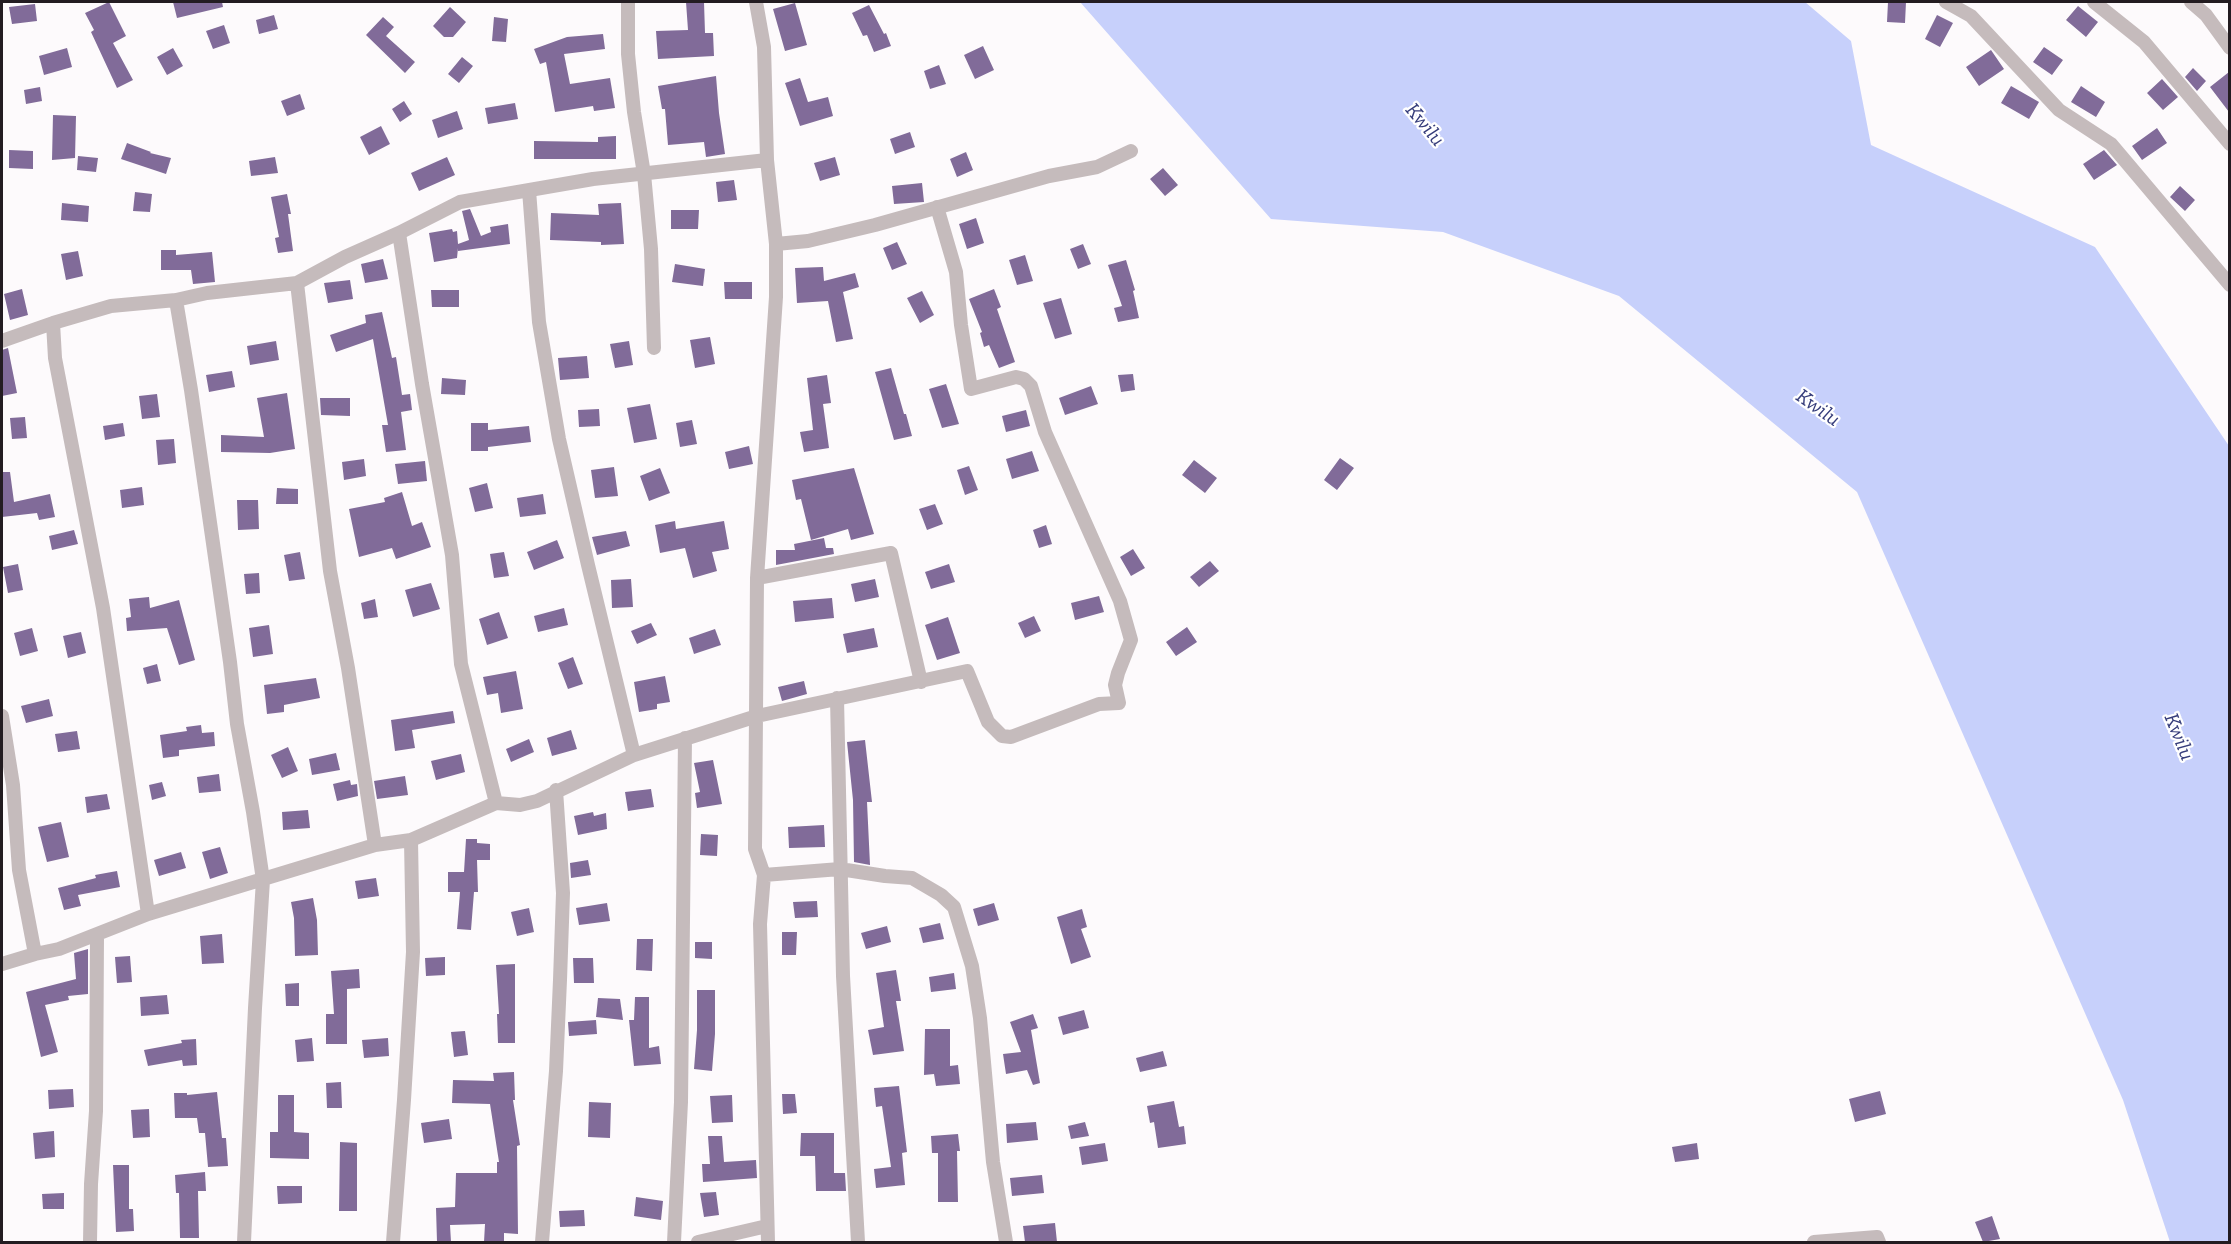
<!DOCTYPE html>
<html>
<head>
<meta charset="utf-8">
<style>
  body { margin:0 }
  #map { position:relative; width:2231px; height:1244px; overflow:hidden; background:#fdfafc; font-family:"Zilla Slab",serif }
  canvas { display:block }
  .frame { position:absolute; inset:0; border:3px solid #231c21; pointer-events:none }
</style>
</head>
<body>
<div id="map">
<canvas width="2231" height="1244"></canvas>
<div class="frame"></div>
</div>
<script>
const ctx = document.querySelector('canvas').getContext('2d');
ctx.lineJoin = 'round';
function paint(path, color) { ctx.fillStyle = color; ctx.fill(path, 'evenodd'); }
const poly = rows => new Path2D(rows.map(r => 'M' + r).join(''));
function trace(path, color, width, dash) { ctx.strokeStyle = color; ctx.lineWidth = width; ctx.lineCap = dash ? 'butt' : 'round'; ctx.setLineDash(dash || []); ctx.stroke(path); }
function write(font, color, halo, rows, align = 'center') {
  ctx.font = font + ' "Zilla Slab",serif'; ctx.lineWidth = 4.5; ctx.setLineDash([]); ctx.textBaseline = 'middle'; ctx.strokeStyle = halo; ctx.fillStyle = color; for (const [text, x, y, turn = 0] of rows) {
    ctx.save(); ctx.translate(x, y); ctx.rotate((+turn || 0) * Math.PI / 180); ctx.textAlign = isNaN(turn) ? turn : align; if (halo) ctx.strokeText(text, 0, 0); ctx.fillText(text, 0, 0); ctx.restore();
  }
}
const water = poly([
  [1080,2,1805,2,1851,41,1871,145,2095,247,2229,446,2229,1242,2170,1242,2123,1100,1857,492,1619,296,1443,232,1271,219]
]);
const building = poly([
  [109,2,126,36,113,43,133,80,117,88,91,32,94,30,85,13],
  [173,2,222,2,223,7,177,18],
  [686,2,704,2,705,33,713,33,714,56,658,59,656,31,688,30],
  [1888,2,1906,2,1905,23,1887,22],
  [795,3,807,45,785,51,773,9],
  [35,4,37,21,12,24,9,7],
  [869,5,884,34,886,33,891,46,874,52,867,35,863,36,852,13],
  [2078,6,2098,22,2086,37,2066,20],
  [450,7,466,22,453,37,444,37,433,26],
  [274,15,278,29,259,34,256,20],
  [1937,15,1953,23,1940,47,1925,39],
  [383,17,394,27,386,36,415,62,405,73,366,35],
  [494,17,508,19,506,42,492,41],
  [224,25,230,43,213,49,206,31],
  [603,34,605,49,564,54,570,84,610,78,615,108,594,111,593,106,555,112,546,62,540,64,534,49,567,37],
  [983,46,994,70,975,79,964,55],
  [2044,47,2063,60,2052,75,2033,62],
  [67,48,72,67,44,75,39,56],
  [173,48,183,66,167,75,157,57],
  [1991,50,2004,69,1979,86,1966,67],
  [462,57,473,66,459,83,448,74],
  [939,65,946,84,930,89,924,71],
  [2193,68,2206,81,2197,91,2185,77],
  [2229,72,2229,112,2210,87],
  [716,76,719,113,725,154,706,157,704,142,668,145,665,109,662,109,658,86],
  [800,78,808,102,828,97,833,116,800,126,785,83],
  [2162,79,2178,97,2163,110,2147,93],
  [2011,86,2039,102,2029,119,2001,103],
  [2081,86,2105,102,2096,117,2071,102],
  [40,87,42,101,26,104,24,90],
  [300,94,305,109,287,116,281,101],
  [404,101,412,114,400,122,392,109],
  [515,103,518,119,488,124,485,108],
  [457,111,463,129,438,138,432,120],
  [53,115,76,116,75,158,52,160],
  [381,126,390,144,369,155,360,137],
  [2157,128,2167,143,2142,160,2132,146],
  [910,132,915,147,895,154,890,139],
  [616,136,616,159,534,159,534,141,598,142,598,137],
  [127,143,151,152,150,153,171,158,166,174,121,159],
  [9,150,33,151,33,169,9,168],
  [2104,150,2117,165,2094,180,2083,164],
  [966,152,973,170,957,177,950,159],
  [78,156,98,158,96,172,77,170],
  [275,157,278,173,251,176,249,161],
  [447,157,455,175,419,191,411,173],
  [835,157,840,175,820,181,814,163],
  [1163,168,1178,185,1165,196,1150,179],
  [734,180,737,200,718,202,716,182],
  [922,183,924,202,894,204,892,186],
  [2180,186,2195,200,2185,211,2170,197],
  [135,192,152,194,150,212,133,211],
  [287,194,291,214,288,214,293,251,278,253,275,238,279,237,271,197],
  [62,203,89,206,88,222,61,220],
  [621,203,624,244,601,245,601,242,550,240,551,213,599,215,598,204],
  [470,209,481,236,491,232,490,227,508,224,510,244,458,251,458,248,457,258,434,262,429,233,452,229,453,232,457,231,458,244,469,240,462,211],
  [671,210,699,210,698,229,671,229],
  [976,218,984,243,967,249,959,224],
  [897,242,907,264,892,270,883,248],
  [1083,244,1091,264,1078,269,1070,249],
  [161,250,176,250,176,255,212,252,215,282,193,284,191,270,161,270],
  [78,251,83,276,66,280,61,254],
  [1025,255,1033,281,1017,285,1009,260],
  [383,259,388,279,365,283,361,264],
  [1126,260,1135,290,1133,291,1139,318,1118,322,1114,308,1122,306,1108,265],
  [675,264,705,269,703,286,672,282],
  [823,267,824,281,855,273,859,287,843,292,853,339,836,342,828,301,797,303,795,268],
  [350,280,353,299,328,303,324,283],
  [724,282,752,282,752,299,725,299],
  [22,289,28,315,10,320,4,294],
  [994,289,1001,307,997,309,1015,362,999,368,989,345,984,347,980,333,982,332,969,299],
  [431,290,459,290,459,307,432,307],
  [922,291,934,315,920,323,907,298],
  [1061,298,1072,334,1055,339,1043,303],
  [382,312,392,358,396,357,402,395,410,394,412,410,401,412,406,450,386,452,382,425,388,425,373,339,336,352,330,335,366,323,365,315],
  [710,337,715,364,695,368,690,340],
  [276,341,279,360,250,365,247,346],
  [629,341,633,365,615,368,610,344],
  [8,348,17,393,2,396,2,350],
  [587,356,589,378,560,380,558,358],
  [891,368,904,414,906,414,912,436,894,440,875,372],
  [232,371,235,387,209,392,206,375],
  [1133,374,1135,390,1121,392,1118,375],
  [827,375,831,403,823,404,829,448,804,452,800,432,813,430,807,378],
  [442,378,466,380,465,395,441,394],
  [946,384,959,424,942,428,929,389],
  [1091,386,1098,404,1065,415,1059,398],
  [287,393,295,449,270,453,221,452,221,435,264,437,257,398],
  [157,394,160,417,142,419,139,396],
  [320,398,350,398,350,416,321,415],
  [650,404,657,439,634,443,627,408],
  [599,409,600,426,579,427,578,410],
  [1026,410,1030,426,1006,432,1002,416],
  [25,417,27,438,12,439,10,418],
  [692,420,697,444,680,447,676,423],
  [123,423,125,436,105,440,103,426],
  [471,423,488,423,488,430,529,426,531,442,488,447,488,451,471,451],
  [174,439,176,463,158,465,156,440],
  [749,446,753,464,729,469,725,452],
  [1032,451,1039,471,1012,479,1006,459],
  [1340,458,1354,468,1337,490,1324,480],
  [364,459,366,476,344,480,342,462],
  [1194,460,1217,478,1205,493,1182,475],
  [425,461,427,481,398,484,395,464],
  [969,466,978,490,965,495,957,470],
  [614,467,618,496,595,498,591,470],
  [660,468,670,493,649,501,640,476],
  [854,468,874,534,851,540,848,529,811,540,801,499,796,500,792,480],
  [2,472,10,472,14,502,50,494,55,517,39,520,37,513,2,517],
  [487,483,493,508,475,512,469,488],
  [142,487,144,505,122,508,120,490],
  [277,488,298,489,298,504,276,504],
  [402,492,412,526,422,522,431,547,396,559,392,548,359,557,349,509,385,502,384,498],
  [543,494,546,514,520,517,517,498],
  [237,500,258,500,259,529,238,530],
  [935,504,943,524,927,530,919,509],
  [675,521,676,529,724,521,729,549,712,552,717,571,693,578,685,548,660,553,655,525],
  [1046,525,1052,544,1039,548,1033,530],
  [74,530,78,544,52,550,49,536],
  [626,531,630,546,597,555,592,537],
  [824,538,826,548,833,548,834,554,776,565,776,550,795,550,794,544],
  [557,540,564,558,534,570,527,552],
  [1133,549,1145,568,1131,576,1120,557],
  [300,552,305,579,289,581,284,555],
  [504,552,509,576,494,578,490,554],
  [1210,561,1219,571,1199,587,1190,577],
  [18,564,23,590,8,593,3,567],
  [949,564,955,582,931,589,925,572],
  [259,573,260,593,246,594,244,574],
  [631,579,633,607,612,608,611,580],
  [875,579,879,597,855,602,851,584],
  [431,583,440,609,413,617,405,590],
  [1099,596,1104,612,1075,620,1071,603],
  [149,597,150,608,179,600,195,660,179,665,167,628,127,631,126,618,131,617,129,599],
  [832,598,834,618,795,622,793,601],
  [375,599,378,617,364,619,361,603],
  [564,608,568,625,538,632,534,616],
  [499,612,508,638,487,645,479,619],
  [1034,616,1041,631,1025,638,1018,623],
  [948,617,960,653,937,660,925,625],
  [651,623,657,635,637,644,631,631],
  [269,625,273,654,253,657,249,628],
  [1187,627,1197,642,1176,656,1166,642],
  [32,628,38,651,20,656,14,633],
  [874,628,878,647,847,653,843,634],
  [715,629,721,645,694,654,689,638],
  [81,632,86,653,68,658,63,636],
  [573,657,583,684,568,689,558,663],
  [157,664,161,681,147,684,143,668],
  [516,671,523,709,501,713,498,693,487,695,483,677],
  [665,676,670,702,657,704,657,709,639,712,634,682],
  [316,678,320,698,284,705,284,712,267,714,264,685],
  [804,681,807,694,782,701,778,687],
  [49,699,53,716,26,723,21,706],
  [453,711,455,723,412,730,415,748,395,751,391,720],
  [201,725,202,733,214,732,215,746,179,750,179,756,163,758,160,735,187,731,186,727],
  [571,730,577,749,552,756,547,738],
  [77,731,80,749,58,752,55,734],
  [529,739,534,752,511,762,506,749],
  [865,740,872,802,867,802,870,865,854,862,853,800,847,742],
  [288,747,298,771,282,778,271,755],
  [336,753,340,770,312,775,309,759],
  [461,754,465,772,436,780,431,761],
  [713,760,722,804,697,808,695,793,700,792,694,763],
  [219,774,221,791,199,793,197,777],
  [405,776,408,795,377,799,374,781],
  [350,780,351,785,357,784,358,796,337,801,333,784],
  [162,782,166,796,152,800,149,785],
  [651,789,654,807,628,811,625,792],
  [107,794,110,809,87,813,85,797],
  [308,810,310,828,283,830,282,812],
  [593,812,594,816,606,813,607,829,578,835,574,816],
  [61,822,69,857,47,862,38,827],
  [824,825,825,847,789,848,788,827],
  [701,834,718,835,717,856,700,855],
  [466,839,477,839,477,843,490,844,490,860,477,860,478,892,474,892,471,930,457,929,460,892,448,892,448,872,464,872],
  [220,847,228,873,210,879,202,852],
  [181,852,186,868,159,876,154,860],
  [588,860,591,875,571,878,570,863],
  [117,871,120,887,78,895,81,906,64,910,58,888,96,878,95,875],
  [376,878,379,896,358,899,355,881],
  [313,898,317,920,318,955,295,956,294,918,291,902],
  [817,901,818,917,795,918,793,902],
  [607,903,610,921,579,925,576,908],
  [994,903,999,920,978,926,973,909],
  [529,908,534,932,517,936,511,912],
  [1082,909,1087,927,1081,929,1091,957,1071,964,1057,917],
  [940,923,944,939,923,943,919,928],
  [887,926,891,942,866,949,861,933],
  [782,932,797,932,796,955,782,955],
  [222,934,224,963,202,964,200,936],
  [637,939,653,939,652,971,636,970],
  [695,942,712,942,712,959,695,958],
  [88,949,88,994,68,996,69,1000,45,1005,58,1052,41,1057,26,992,76,979,74,953],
  [130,956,132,982,117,983,115,957],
  [445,957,445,975,426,976,425,958],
  [573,958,593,958,594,983,574,983],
  [515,964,515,1043,498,1043,497,1014,499,1014,496,965],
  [359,969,360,988,347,989,347,1044,326,1044,326,1014,334,1014,331,971],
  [896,970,901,1001,896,1001,904,1051,873,1055,868,1030,884,1027,876,973],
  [954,973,956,989,931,992,929,977],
  [299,983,299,1006,286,1006,285,984],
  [697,990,715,990,715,1034,712,1071,694,1069,697,1030],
  [167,995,169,1014,141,1016,140,997],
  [635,997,649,997,649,1048,659,1046,661,1064,634,1066,629,1020,634,1020],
  [598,998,620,999,623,1020,596,1017],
  [1084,1010,1089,1028,1063,1035,1058,1017],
  [1033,1014,1038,1028,1031,1030,1040,1083,1033,1085,1027,1070,1006,1074,1003,1054,1021,1052,1010,1022],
  [596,1020,597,1034,569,1036,568,1022],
  [925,1029,950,1029,950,1066,958,1065,960,1084,936,1086,934,1074,924,1075],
  [465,1031,468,1055,454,1057,451,1032],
  [312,1038,314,1061,297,1062,295,1040],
  [388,1038,389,1056,364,1058,362,1040],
  [196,1039,197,1065,183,1066,182,1060,148,1066,144,1050,182,1043,181,1040],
  [1163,1051,1167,1066,1140,1072,1136,1058],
  [514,1072,515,1100,513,1100,520,1145,517,1146,518,1234,504,1233,504,1242,484,1242,485,1224,450,1225,451,1242,437,1242,436,1208,455,1207,456,1173,497,1173,497,1162,499,1162,490,1104,452,1103,453,1080,494,1081,493,1073],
  [341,1082,342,1108,327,1108,326,1083],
  [899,1086,907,1152,902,1153,905,1185,876,1188,874,1169,891,1167,882,1106,876,1107,874,1088],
  [73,1089,74,1107,49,1109,48,1090],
  [1880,1091,1886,1114,1855,1122,1849,1099],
  [217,1092,222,1138,226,1138,228,1166,208,1167,205,1133,199,1133,197,1118,175,1118,174,1093,187,1093,187,1095],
  [782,1094,795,1094,797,1113,783,1114],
  [278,1095,294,1095,294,1132,309,1133,309,1159,270,1158,270,1132,278,1132],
  [732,1095,733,1122,712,1123,710,1096],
  [1174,1101,1179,1127,1184,1126,1186,1144,1158,1148,1154,1122,1150,1123,1147,1106],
  [589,1102,611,1103,610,1138,588,1137],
  [149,1109,150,1137,133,1138,131,1110],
  [449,1119,452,1139,424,1143,421,1123],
  [1036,1122,1038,1140,1007,1143,1006,1124],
  [1085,1122,1089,1136,1071,1139,1068,1126],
  [54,1131,55,1157,35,1159,33,1133],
  [801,1133,834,1133,834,1173,845,1173,846,1191,816,1191,815,1156,800,1156],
  [958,1134,960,1151,957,1151,958,1202,938,1202,938,1153,932,1153,931,1136],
  [708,1136,722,1136,724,1162,756,1160,757,1178,703,1182,702,1164,710,1164],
  [340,1142,357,1143,357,1211,339,1211],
  [1105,1143,1108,1161,1082,1165,1079,1147],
  [1697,1143,1699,1159,1675,1162,1672,1147],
  [113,1165,129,1165,129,1209,133,1209,134,1231,116,1232],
  [205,1172,206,1191,198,1191,199,1238,180,1238,179,1193,176,1193,175,1175],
  [1042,1175,1044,1193,1012,1196,1010,1178],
  [277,1186,302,1186,302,1203,278,1204],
  [716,1192,719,1215,704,1217,700,1193],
  [64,1193,64,1209,43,1209,42,1194],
  [636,1197,663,1201,661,1220,634,1216],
  [584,1210,585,1226,560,1227,559,1211],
  [1992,1216,2000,1239,1983,1242,1975,1222],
  [1055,1223,1057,1242,1025,1242,1023,1226]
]);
const street = poly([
  [628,2,628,54,634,112,644,174,651,249,654,348],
  [756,2,764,47,767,160,776,244,776,297,757,578,755,849,764,875,760,924,768,1242],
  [1946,2,1971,16,2059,110,2111,144,2230,285],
  [2094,2,2144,42,2230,144],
  [2191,2,2206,15,2230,48],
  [529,190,539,322,559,439,588,565,634,755],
  [399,233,422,384,452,555,461,664,496,803],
  [776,244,808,241,875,225,1049,176,1097,167,1131,151],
  [297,283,330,571,348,668,375,845],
  [176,300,191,390,230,662,237,724,253,812,263,880,255,1008,244,1242],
  [53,323,55,358,103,608,148,914],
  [2,341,53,323,111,306,176,300,207,293,297,283,345,257,399,233,460,202,593,179,767,160],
  [757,578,891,553,921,682],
  [837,698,843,976,858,1242],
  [2,716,13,785,19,870,35,954],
  [764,875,840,869,885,876,912,878,941,895,954,907,972,966,980,1018,993,1162,1006,1242],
  [2,964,35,954,59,949,148,914,375,845,411,840,496,803,520,805,537,801,634,755,757,716,967,671,988,722,1002,736,1011,737,1099,704,1119,703,1115,685,1118,673,1131,640,1120,601,1045,432,1031,386,1024,379,1016,377,971,389,961,325,956,272,937,207],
  [90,1242,91,1184,96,1111,97,936],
  [393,1242,404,1100,413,952,411,840],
  [542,1242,556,1071,560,980,563,893,556,790],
  [674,1242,681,1102,685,738],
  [698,1242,767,1226],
  [1814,1242,1877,1237,1879,1242]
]);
const waterNames = [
  ["Kwilu",1425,125,50],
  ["Kwilu",1818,408,35],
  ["Kwilu",2179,737,68]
];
paint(water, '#c7d0fb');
paint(building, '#816b99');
trace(street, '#c5bbbc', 14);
write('italic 21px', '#363d7b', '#fff', waterNames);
</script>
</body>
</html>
